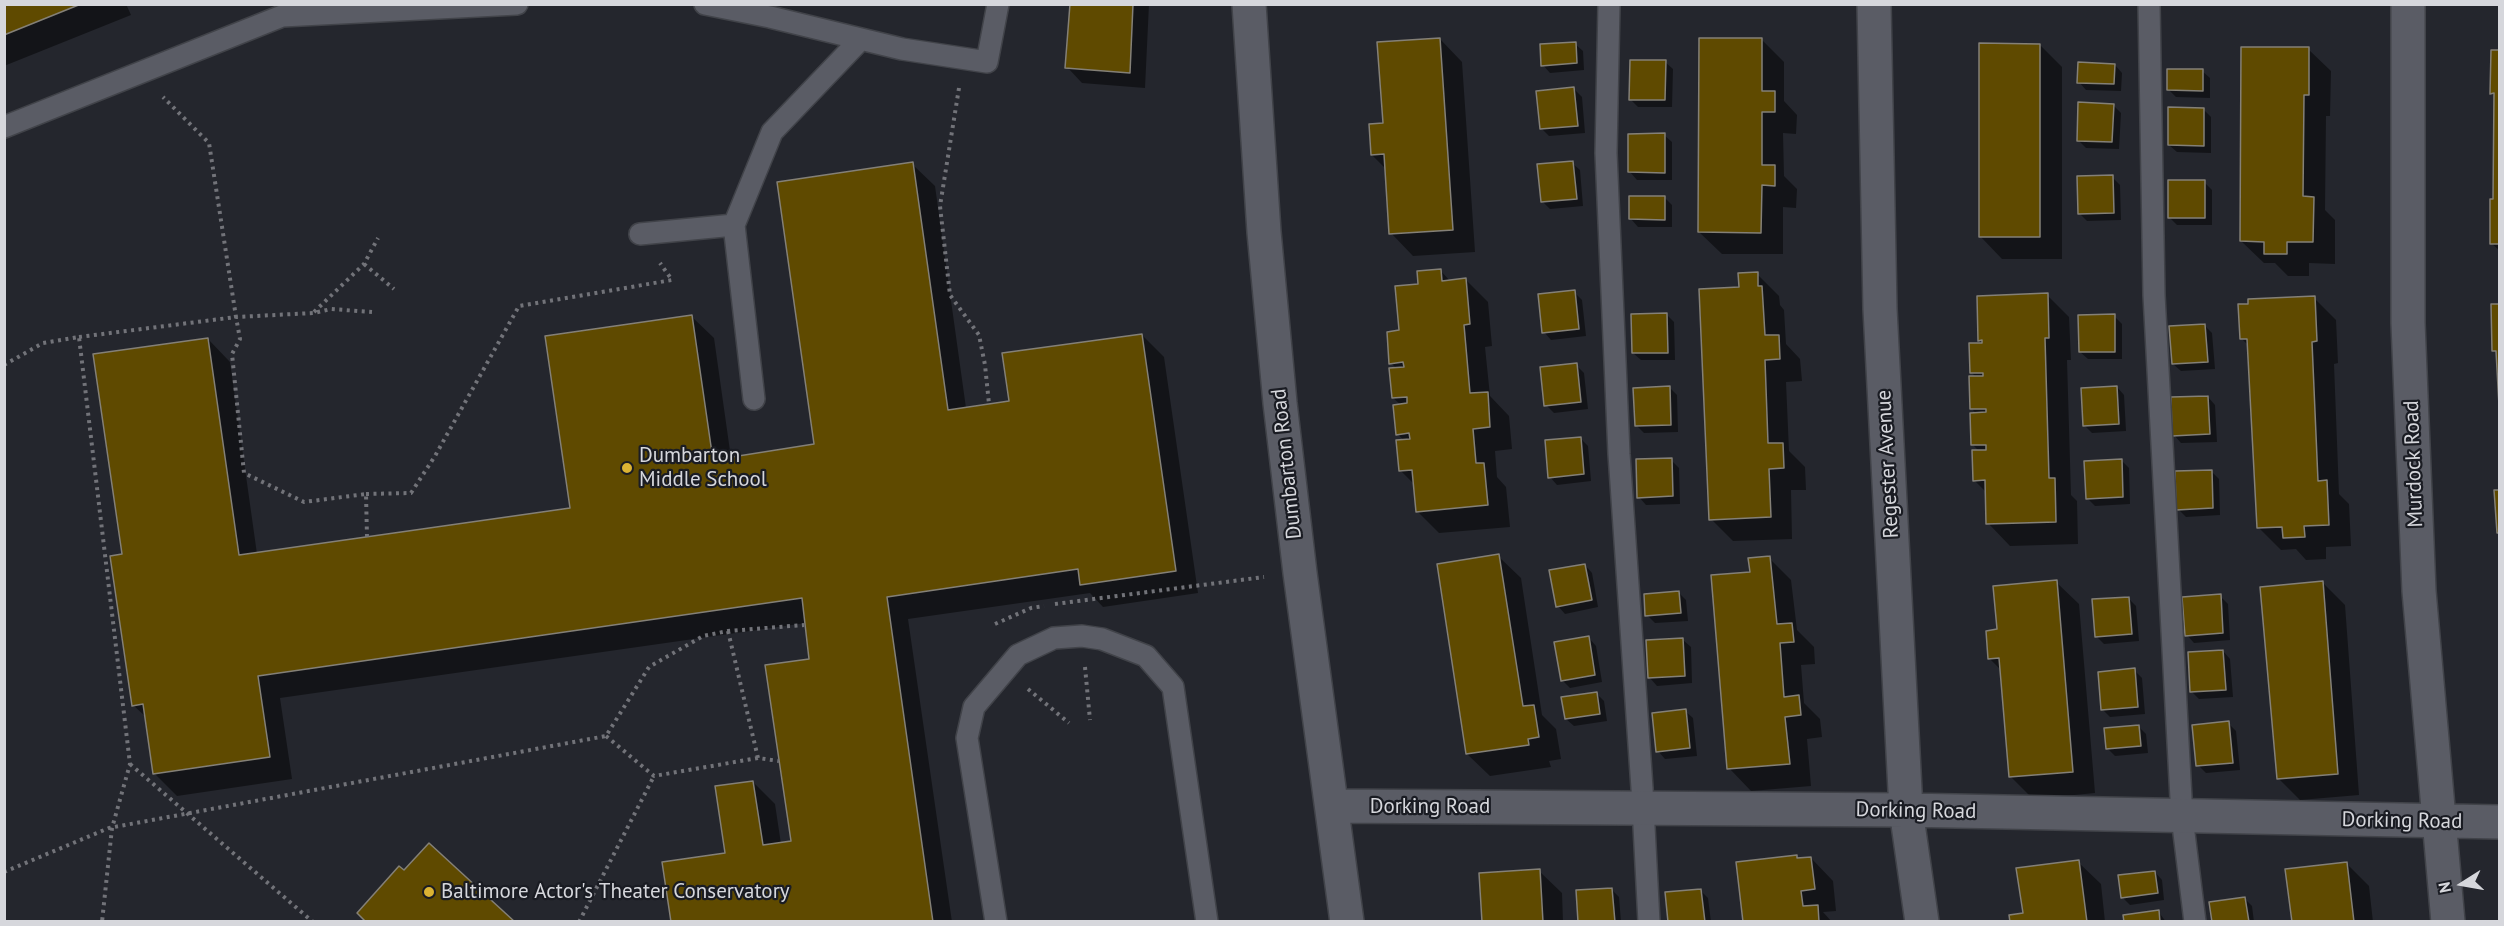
<!DOCTYPE html>
<html>
<head>
<meta charset="utf-8">
<style>
  body { margin:0 }
  #map { position:relative; width:2504px; height:926px; overflow:hidden; background:#24262d; font-family:"PT Sans",sans-serif }
  canvas { display:block }
  .frame { position:absolute; inset:0; border:6px solid #d6d7dc; pointer-events:none }
  .north { position:absolute; left:2432px; top:854px; width:60px; height:60px; -webkit-text-stroke:4px #1a1c23; paint-order:stroke; rotate:259deg; font-size:16px; font-weight:700; line-height:24px; text-align:center; color:#d6d7dc }
  .north::after { content:''; display:block; margin:auto; width:21px; height:27px; background:#d6d7dc; clip-path:polygon(50% 0,100% 100%,50% 72%,0 100%) }
</style>
</head>
<body>
<div id="map">
<canvas width="2504" height="926"></canvas>
<div class="frame"></div>
<div class="north">N</div>
</div>
<script>
const ctx = document.querySelector('canvas').getContext('2d');
ctx.lineJoin = 'round';
function paint(path, color) { ctx.fillStyle = color; ctx.fill(path, 'evenodd'); }
const poly = rows => new Path2D(rows.map(r => 'M' + r).join(''));
function trace(path, color, width, dash) { ctx.strokeStyle = color; ctx.lineWidth = width; ctx.lineCap = dash ? 'butt' : 'round'; ctx.setLineDash(dash || []); ctx.stroke(path); }
function write(font, color, halo, rows, align = 'center') {
  ctx.font = font + ' "PT Sans",sans-serif'; ctx.lineWidth = 4.5; ctx.setLineDash([]); ctx.textBaseline = 'middle'; ctx.strokeStyle = halo; ctx.fillStyle = color; for (const [text, x, y, turn = 0] of rows) {
    ctx.save(); ctx.translate(x, y); ctx.rotate((+turn || 0) * Math.PI / 180); ctx.textAlign = isNaN(turn) ? turn : align; if (halo) ctx.strokeText(text, 0, 0); ctx.fillText(text, 0, 0); ctx.restore();
  }
}
const shadow = poly([
  [4,4,126,4,131,15,4,66],
  [1072,4,1149,4,1145,88,1082,83,1067,67],
  [1440,39,1462,62,1475,252,1413,256,1391,233,1386,169,1372,155,1384,124],
  [1762,40,1784,62,1784,101,1797,115,1796,134,1783,133,1784,176,1797,189,1796,208,1783,207,1783,254,1722,254,1699,232],
  [1575,44,1583,51,1584,70,1550,73,1543,65],
  [2040,45,2062,67,2062,259,2002,259,1980,236],
  [2308,49,2331,71,2330,116,2326,116,2325,210,2335,220,2335,264,2309,263,2309,276,2288,276,2275,263,2264,263,2241,241],
  [2500,52,2500,251,2491,243,2495,201,2495,96,2492,93],
  [1665,62,1673,69,1672,107,1638,107,1630,99],
  [2115,65,2122,73,2121,91,2086,90,2079,82],
  [2202,71,2210,78,2210,98,2176,97,2169,90],
  [1574,89,1582,97,1585,133,1549,136,1541,128],
  [2113,105,2121,113,2119,149,2086,148,2078,140],
  [2203,109,2211,117,2211,153,2177,152,2169,145],
  [1664,135,1672,142,1672,180,1637,180,1630,172],
  [1572,163,1580,170,1583,206,1550,209,1543,202],
  [912,164,935,186,966,408,1011,402,1142,335,1164,357,1198,593,1103,607,1090,593,908,619,952,922,672,922,727,855,753,782,775,804,781,844,793,843,810,660,806,623,280,698,292,779,177,796,155,774,147,718,133,705,124,555,208,339,230,362,257,554,572,509,691,316,714,338,731,458,815,445],
  [2112,177,2120,185,2121,220,2087,221,2079,213],
  [2204,182,2212,190,2212,225,2177,225,2169,217],
  [1665,198,1672,205,1672,227,1638,227,1631,219],
  [1440,270,1451,282,1466,280,1488,302,1492,346,1485,347,1490,396,1509,416,1512,449,1495,451,1497,477,1506,487,1510,527,1439,533,1417,511,1414,484,1400,470,1405,441,1397,434,1401,405,1393,398,1397,369,1391,363,1400,332,1420,285],
  [1757,274,1779,296,1780,305,1784,310,1786,344,1800,359,1802,381,1786,382,1789,451,1805,467,1806,490,1791,490,1792,539,1733,541,1711,519,1741,289],
  [1574,292,1582,300,1586,336,1551,340,1544,332],
  [2047,295,2069,317,2071,360,2067,360,2071,495,2077,501,2078,544,2010,546,1988,523,1987,493,1974,480,1980,452,1973,445,1977,414,1972,409,1977,378,1971,372,1984,344,1979,340],
  [2314,298,2336,320,2338,363,2334,364,2339,494,2349,504,2351,546,2326,547,2326,559,2306,560,2296,549,2281,550,2258,527,2248,345,2241,338],
  [1666,314,1674,322,1675,360,1641,360,1633,353],
  [2114,316,2122,324,2122,359,2088,359,2080,352],
  [2204,325,2212,333,2215,369,2181,371,2173,364],
  [1576,365,1584,373,1588,409,1554,413,1546,405],
  [1669,387,1677,395,1678,432,1644,433,1636,425],
  [2117,387,2124,395,2126,431,2092,433,2084,425],
  [2208,397,2215,405,2217,442,2181,443,2174,435],
  [1580,438,1588,446,1591,481,1557,485,1550,477],
  [1671,460,1679,468,1680,504,1646,505,1639,497],
  [2121,460,2129,468,2130,504,2095,506,2087,498],
  [2211,471,2219,479,2220,515,2186,517,2178,509],
  [1498,556,1521,578,1542,715,1556,729,1561,759,1549,761,1551,767,1490,776,1467,754],
  [1769,558,1791,580,1797,630,1814,647,1815,664,1801,665,1804,703,1820,719,1822,737,1807,739,1811,786,1751,791,1729,768,1751,574],
  [1585,565,1592,573,1598,607,1565,614,1558,606],
  [2056,582,2079,604,2095,793,2033,799,2011,777,2002,671,1989,658,1999,631],
  [2323,583,2345,605,2359,795,2300,800,2278,778],
  [1679,593,1686,600,1688,621,1655,623,1647,615],
  [2220,596,2228,604,2230,640,2194,643,2187,635],
  [2128,598,2136,606,2139,641,2104,644,2096,636],
  [1589,638,1596,646,1602,682,1570,688,1562,680],
  [1683,640,1691,647,1692,683,1657,686,1650,678],
  [2223,651,2230,659,2233,697,2199,699,2192,692],
  [2134,670,2142,678,2145,714,2110,717,2102,709],
  [1596,693,1604,701,1607,721,1574,726,1566,719],
  [1685,711,1693,718,1697,756,1665,759,1658,751],
  [2228,723,2236,731,2240,770,2206,773,2198,765],
  [2138,726,2146,734,2148,753,2115,756,2107,748],
  [1796,856,1799,860,1811,858,1833,881,1836,911,1823,912,1832,922,1744,922],
  [2078,862,2101,884,2105,922,2011,922,2025,914],
  [2346,863,2369,886,2373,922,2293,922],
  [1539,871,1562,893,1563,922,1484,922],
  [2155,872,2162,880,2164,900,2130,905,2122,897],
  [1611,889,1619,897,1621,922,1580,922],
  [1701,891,1708,898,1711,922,1669,922],
  [2244,898,2252,906,2254,922,2214,922],
  [2158,911,2166,922,2125,922]
]);
const building = poly([
  [4,4,81,4,4,35,4,4],
  [1070,4,1133,4,1130,73,1065,68,1070,4],
  [1440,38,1453,230,1389,234,1384,154,1371,155,1369,124,1383,123,1377,42,1440,38],
  [1699,38,1762,38,1762,91,1775,91,1775,112,1762,112,1762,165,1775,165,1775,186,1762,185,1761,233,1698,232,1699,38],
  [1576,42,1577,63,1541,66,1540,44,1576,42],
  [1979,43,2040,44,2040,237,1979,237,1979,43],
  [2241,47,2309,47,2309,95,2304,95,2303,196,2314,197,2313,242,2287,242,2287,254,2264,254,2264,242,2240,241,2241,47],
  [2491,50,2500,50,2500,244,2490,244,2490,199,2493,199,2494,93,2490,94,2491,50],
  [1630,60,1666,60,1665,100,1629,100,1630,60],
  [2078,62,2115,64,2114,84,2077,83,2078,62],
  [2167,69,2203,69,2203,91,2167,90,2167,69],
  [1574,87,1578,126,1540,129,1536,91,1574,87],
  [2078,102,2114,104,2112,142,2077,141,2078,102],
  [2168,107,2204,108,2204,146,2168,145,2168,107],
  [1665,133,1665,173,1628,172,1628,134,1665,133],
  [1573,161,1577,199,1541,202,1537,164,1573,161],
  [913,162,948,410,1009,401,1002,353,1142,334,1176,571,1080,585,1078,569,887,597,933,922,671,922,662,862,725,853,715,786,753,781,763,845,791,841,765,665,809,659,802,598,258,676,270,757,153,774,143,704,132,706,110,556,122,554,93,354,208,338,239,555,570,508,545,336,692,315,713,460,814,444,777,182,913,162],
  [2113,175,2114,213,2078,214,2077,176,2113,175],
  [2168,180,2205,180,2205,218,2168,218,2168,180],
  [1629,196,1665,196,1665,220,1629,219,1629,196],
  [1441,269,1442,281,1466,278,1470,324,1464,325,1470,393,1488,392,1490,427,1473,429,1476,463,1484,463,1488,505,1416,512,1412,470,1399,471,1396,440,1410,439,1409,433,1396,435,1393,405,1407,403,1407,397,1392,398,1389,368,1404,367,1403,362,1389,364,1387,332,1399,330,1395,286,1418,284,1417,271,1441,269],
  [1758,272,1758,286,1762,286,1765,335,1779,335,1780,359,1765,360,1768,443,1783,443,1784,468,1769,469,1771,517,1709,520,1699,289,1739,287,1738,273,1758,272],
  [1575,290,1579,329,1542,333,1538,294,1575,290],
  [2048,293,2049,338,2045,338,2049,478,2055,478,2056,522,1986,524,1985,480,1973,481,1972,450,1986,450,1986,445,1971,445,1970,413,1986,412,1986,409,1970,409,1969,376,1983,376,1983,373,1970,373,1969,343,1982,343,1982,340,1978,341,1977,296,2048,293],
  [2315,296,2317,341,2312,342,2318,481,2327,480,2329,525,2304,526,2305,537,2283,538,2282,527,2257,528,2247,339,2240,339,2238,304,2248,304,2248,299,2315,296],
  [2491,304,2500,304,2500,424,2496,351,2492,351,2491,304],
  [1667,313,1668,353,1632,353,1631,314,1667,313],
  [2115,314,2115,352,2079,352,2078,315,2115,314],
  [2205,324,2208,362,2172,364,2169,326,2205,324],
  [1577,363,1581,402,1544,406,1540,367,1577,363],
  [1670,386,1671,425,1635,426,1633,388,1670,386],
  [2117,386,2119,424,2083,426,2081,388,2117,386],
  [2208,396,2210,434,2172,436,2171,397,2208,396],
  [1581,437,1584,474,1548,478,1545,440,1581,437],
  [1672,458,1673,496,1637,498,1636,459,1672,458],
  [2122,459,2123,497,2086,499,2084,461,2122,459],
  [2212,470,2213,508,2176,510,2175,471,2212,470],
  [2494,490,2500,490,2500,533,2497,533,2494,490],
  [1499,554,1523,706,1534,705,1539,737,1528,739,1529,745,1466,754,1437,564,1499,554],
  [1770,556,1777,624,1792,623,1794,642,1780,643,1784,697,1799,695,1801,715,1785,717,1790,764,1727,769,1711,575,1750,572,1748,558,1770,556],
  [1585,564,1592,600,1556,607,1549,570,1585,564],
  [2057,580,2073,772,2009,777,1999,658,1988,659,1986,631,1997,629,1993,586,2057,580],
  [2323,581,2338,774,2277,779,2260,587,2323,581],
  [1679,591,1681,613,1645,616,1644,594,1679,591],
  [2221,594,2223,633,2185,636,2182,597,2221,594],
  [2129,597,2132,634,2095,637,2092,599,2129,597],
  [1589,636,1595,675,1561,681,1554,642,1589,636],
  [1683,638,1685,676,1648,678,1646,640,1683,638],
  [2223,650,2226,690,2190,692,2188,652,2223,650],
  [2135,668,2138,707,2101,710,2098,672,2135,668],
  [1597,692,1600,714,1565,719,1561,697,1597,692],
  [1686,709,1690,748,1656,752,1652,713,1686,709],
  [2229,721,2233,763,2196,766,2192,725,2229,721],
  [2139,725,2141,746,2106,749,2104,728,2139,725],
  [429,843,515,922,366,922,357,913,399,866,404,870,429,843],
  [1797,855,1797,858,1811,857,1815,889,1801,891,1803,906,1818,905,1819,922,1743,922,1736,862,1797,855],
  [2079,860,2087,922,2010,922,2009,915,2023,913,2016,868,2079,860],
  [2347,862,2354,922,2292,922,2285,869,2347,862],
  [1540,869,1543,922,1482,922,1479,873,1540,869],
  [2155,871,2158,893,2121,898,2118,875,2155,871],
  [1612,888,1615,922,1578,922,1576,890,1612,888],
  [1701,889,1705,922,1668,922,1665,892,1701,889],
  [2245,897,2249,922,2212,922,2209,902,2245,897],
  [2159,910,2160,922,2124,922,2123,915,2159,910]
]);
const path = poly([
  [959,88,940,206,950,295,979,335,985,365,989,404],
  [364,264,394,289],
  [314,312,364,264,378,238],
  [79,337,236,317,209,143,163,97],
  [4,365,43,343,79,337,130,764,112,828,102,922],
  [366,494,411,493,435,456,519,306,672,280,660,263],
  [367,537,366,494,304,502,244,473,232,354,240,339,236,317,314,313,331,309,372,312],
  [1055,604,1264,577],
  [995,624,1031,608,1044,606],
  [728,631,758,758],
  [1085,667,1090,720],
  [1028,689,1069,723],
  [606,736,654,776,758,758,779,761],
  [130,764,313,922],
  [4,872,109,828,606,736,649,667,703,636,728,631,804,625],
  [579,922,654,776]
]);
const lane = poly([
  [705,4,770,17,902,49,987,62,998,4],
  [1609,4,1606,153,1619,454,1642,788,1649,922],
  [2149,4,2154,295,2182,817,2195,922],
  [4,127,282,16,517,4],
  [640,234,734,225],
  [754,399,734,225,772,132,861,39],
  [996,922,967,738,974,707,1018,655,1054,638,1082,636,1102,639,1146,656,1173,687,1207,922]
]);
const street = poly([
  [1249,4,1264,232,1280,403,1300,573,1347,922],
  [1874,4,1880,309,1906,810,1922,922],
  [2408,4,2408,323,2419,591,2448,922],
  [1332,806,1906,810,2500,822]
]);
const markers = [
  [627,468,6,"#dbb333"],
  [429,892,6,"#dbb333"]
];
const poiNames = [
  ["Dumbarton",639,456],
  ["Middle School",639,480],
  ["Baltimore Actor's Theater Conservatory",441,892]
];
const streetNames = [
  ["Dumbarton Road",1287,464,-96],
  ["Regester Avenue",1888,464,-93],
  ["Murdock Road",2414,464,-92],
  ["Dorking Road",1430,807],
  ["Dorking Road",1916,811,1],
  ["Dorking Road",2402,821,1]
];
paint(shadow, '#0007');
paint(building, '#5f4a00');
trace(building, '#848077', 1.5);
trace(lane, '#414349', 24);
trace(street, '#414349', 36);
trace(path, '#727379', 4, [3, 4.5]);
trace(lane, '#5a5c65', 21);
trace(street, '#5a5c65', 33);
for (const [x, y, r, color] of markers) { const dot = new Path2D(); dot.arc(x, y, r, 0, 2 * Math.PI); ctx.fillStyle = color; ctx.fill(dot); trace(dot, '#1a1c23', 2); }
write('21px', '#d6d7dc', '#1a1c23', poiNames, 'left');
write('21px', '#d6d7dc', '#1a1c23', streetNames);
</script>
</body>
</html>
